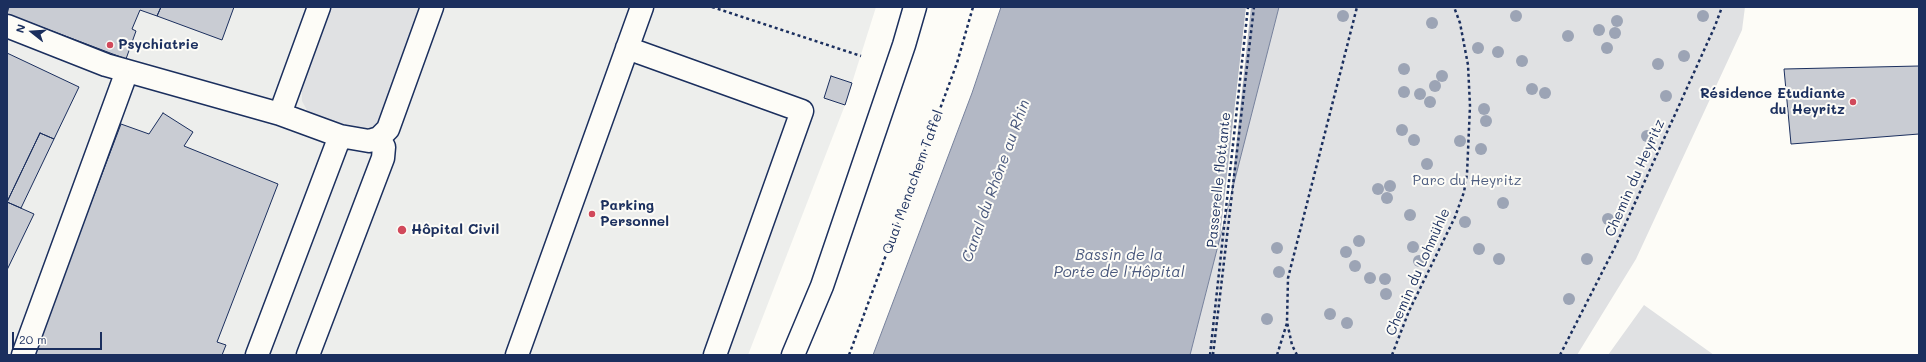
<!DOCTYPE html>
<html>
<head>
<meta charset="utf-8">
<style>
  body { margin:0 }
  #map { position:relative; width:1926px; height:362px; overflow:hidden; background:#fdfcf7; font-family:Mali,sans-serif }
  canvas { display:block }
  .frame { position:absolute; inset:0; border:8px solid #1b2f5e; pointer-events:none }
  .north { position:absolute; left:12px; top:12px; width:40px; height:40px; -webkit-text-stroke:3px #fdfcf7; paint-order:stroke; rotate:287deg; font-size:11px; font-weight:700; line-height:16px; text-align:center; color:#1b2f5e }
  .north::after { content:''; display:block; margin:auto; width:14px; height:18px; background:#1b2f5e; clip-path:polygon(50% 0,100% 100%,50% 72%,0 100%) }
  .scale { position:absolute; left:12px; top:332px; width:90px; height:18px; box-sizing:border-box; border:2px solid #1b2f5e; border-top:0; padding-left:5px; font-size:12px; line-height:14px; white-space:nowrap; color:#1b2f5e; -webkit-text-stroke:3px #fdfcf7; paint-order:stroke }
</style>
</head>
<body>
<div id="map">
<canvas width="1926" height="362"></canvas>
<div class="frame"></div>
<div class="north">N</div>
<div class="scale">20 m</div>
</div>
<script>
const ctx = document.querySelector('canvas').getContext('2d');
ctx.lineJoin = 'round';
function paint(path, color) { ctx.fillStyle = color; ctx.fill(path, 'evenodd'); }
const poly = rows => new Path2D(rows.map(r => 'M' + r).join(''));
function trace(path, color, width, dash) { ctx.strokeStyle = color; ctx.lineWidth = width; ctx.lineCap = dash ? 'butt' : 'round'; ctx.setLineDash(dash || []); ctx.stroke(path); }
function write(font, color, halo, rows, align = 'center') {
  ctx.font = font + ' Mali,sans-serif'; ctx.lineWidth = 4; ctx.setLineDash([]); ctx.textBaseline = 'middle'; ctx.strokeStyle = halo; ctx.fillStyle = color; for (const [text, x, y, turn = 0] of rows) {
    ctx.save(); ctx.translate(x, y); ctx.rotate((+turn || 0) * Math.PI / 180); ctx.textAlign = isNaN(turn) ? turn : align; if (halo) ctx.strokeText(text, 0, 0); ctx.fillText(text, 0, 0); ctx.restore();
  }
}
const built = poly([
  [7,7,876,7,845,105,748,355,7,355]
]);
const green = poly([
  [331,7,420,7,378,123,370,130,357,130,308,112,302,101,302,87],
  [1279,7,1745,7,1742,30,1636,259,1577,355,1190,355],
  [1644,305,1714,355,1608,355]
]);
const water = poly([
  [1001,7,1279,7,1190,355,873,355,972,93,1001,7]
]);
const pier = poly([
  [1246,7,1251,7,1231,194,1220,237]
]);
const building = poly([
  [9,7,161,7,157,16,140,10,132,29,136,31,126,59,7,14,9,7],
  [161,7,234,7,222,40,157,16,161,7],
  [7,53,79,87,54,139,40,133,7,202,34,214,7,270,7,53],
  [1919,66,1919,134,1791,144,1784,69,1919,66],
  [831,76,852,83,845,105,824,98,831,76],
  [163,113,193,132,184,146,278,184,217,342,226,345,222,355,33,355,121,124,149,134,163,113],
  [40,133,54,139,21,208,7,202,40,133]
]);
const path = poly([
  [712,7,861,56],
  [849,355,957,63,973,7],
  [1210,355,1248,7],
  [1213,355,1254,7],
  [1277,355,1287,323],
  [1297,355,1292,345,1287,322,1288,278,1357,7],
  [1392,355,1409,311,1455,217,1464,192,1467,174,1470,106,1468,65,1460,23,1454,7],
  [1560,355,1615,247,1715,26,1722,7]
]);
const minor = poly([
  [319,7,280,114,340,136,369,141,379,138,388,129,432,7],
  [7,26,106,65,280,114],
  [627,48,802,111,715,355],
  [23,355,127,71],
  [257,355,340,136],
  [308,355,383,158,384,147,379,138],
  [517,355,642,7]
]);
const major = poly([
  [793,355,822,286,904,45,915,7]
]);
const trees = [
  [1343,16],
  [1516,16],
  [1703,16],
  [1617,21],
  [1432,23],
  [1599,30],
  [1615,33],
  [1568,36],
  [1478,48],
  [1607,48],
  [1498,52],
  [1684,56],
  [1522,61],
  [1658,64],
  [1404,69],
  [1442,76],
  [1435,86],
  [1532,89],
  [1404,92],
  [1545,93],
  [1420,94],
  [1666,96],
  [1430,102],
  [1484,109],
  [1486,121],
  [1402,130],
  [1647,136],
  [1414,140],
  [1460,141],
  [1481,149],
  [1427,164],
  [1390,186],
  [1378,189],
  [1387,198],
  [1503,203],
  [1410,215],
  [1608,219],
  [1465,222],
  [1359,241],
  [1413,247],
  [1277,248],
  [1479,249],
  [1346,252],
  [1499,259],
  [1587,259],
  [1419,261],
  [1355,266],
  [1279,272],
  [1370,278],
  [1385,279],
  [1386,294],
  [1569,299],
  [1330,314],
  [1267,319],
  [1347,323]
];
const markers = [
  [110,45,4,"#d1495b"],
  [1853,102,4,"#d1495b"],
  [592,214,4,"#d1495b"],
  [402,230,5,"#d1495b"]
];
const poiNames = [
  ["Psychiatrie",118,45],
  ["Résidence Etudiante",1845,94,"right"],
  ["du Heyritz",1845,110,"right"],
  ["Parking",600,206],
  ["Personnel",600,222],
  ["Hôpital Civil",411,230]
];
const streetNames = [
  ["Chemin du Heyritz",1635,178,-66],
  ["Passerelle flottante",1219,180,-84],
  ["Quai Menachem Taffel",913,182,-70],
  ["Chemin du Lohmühle",1418,272,-66]
];
const parkNames = [
  ["Parc du Heyritz",1467,181]
];
const waterNames = [
  ["Canal du Rhône au Rhin",996,181,-70],
  ["Bassin de la",1119,255],
  ["Porte de l’Hôpital",1119,272]
];
paint(built, '#edeeec');
paint(green, '#e0e1e3');
paint(water, '#b3b8c5');
trace(water, '#76819c', 1);
paint(pier, '#fdfcf7');
paint(building, '#c9ccd3');
trace(building, '#1b2f5e', 1);
trace(minor, '#1b2f5e', 25);
trace(major, '#1b2f5e', 25);
trace(path, '#1b2f5e', 2.5, [3, 3]);
trace(minor, '#fdfcf7', 22);
trace(major, '#fdfcf7', 22);
ctx.fillStyle = '#9ca4b5';
for (const [x, y] of trees) { ctx.beginPath(); ctx.arc(x, y, 6, 0, 2 * Math.PI); ctx.fill(); }
for (const [x, y, r, color] of markers) { const dot = new Path2D(); dot.arc(x, y, r, 0, 2 * Math.PI); ctx.fillStyle = color; ctx.fill(dot); trace(dot, '#fdfcf7', 1.5); }
write('bold 14px', '#1b2f5e', '#fdfcf7', poiNames, 'left');
write('14px', '#1b2f5e', '#fdfcf7', streetNames);
write('14px', '#4c5c7f', '#fdfcf7', parkNames);
write('italic 15px', '#49587d', '#fdfcf7', waterNames);
</script>
</body>
</html>
